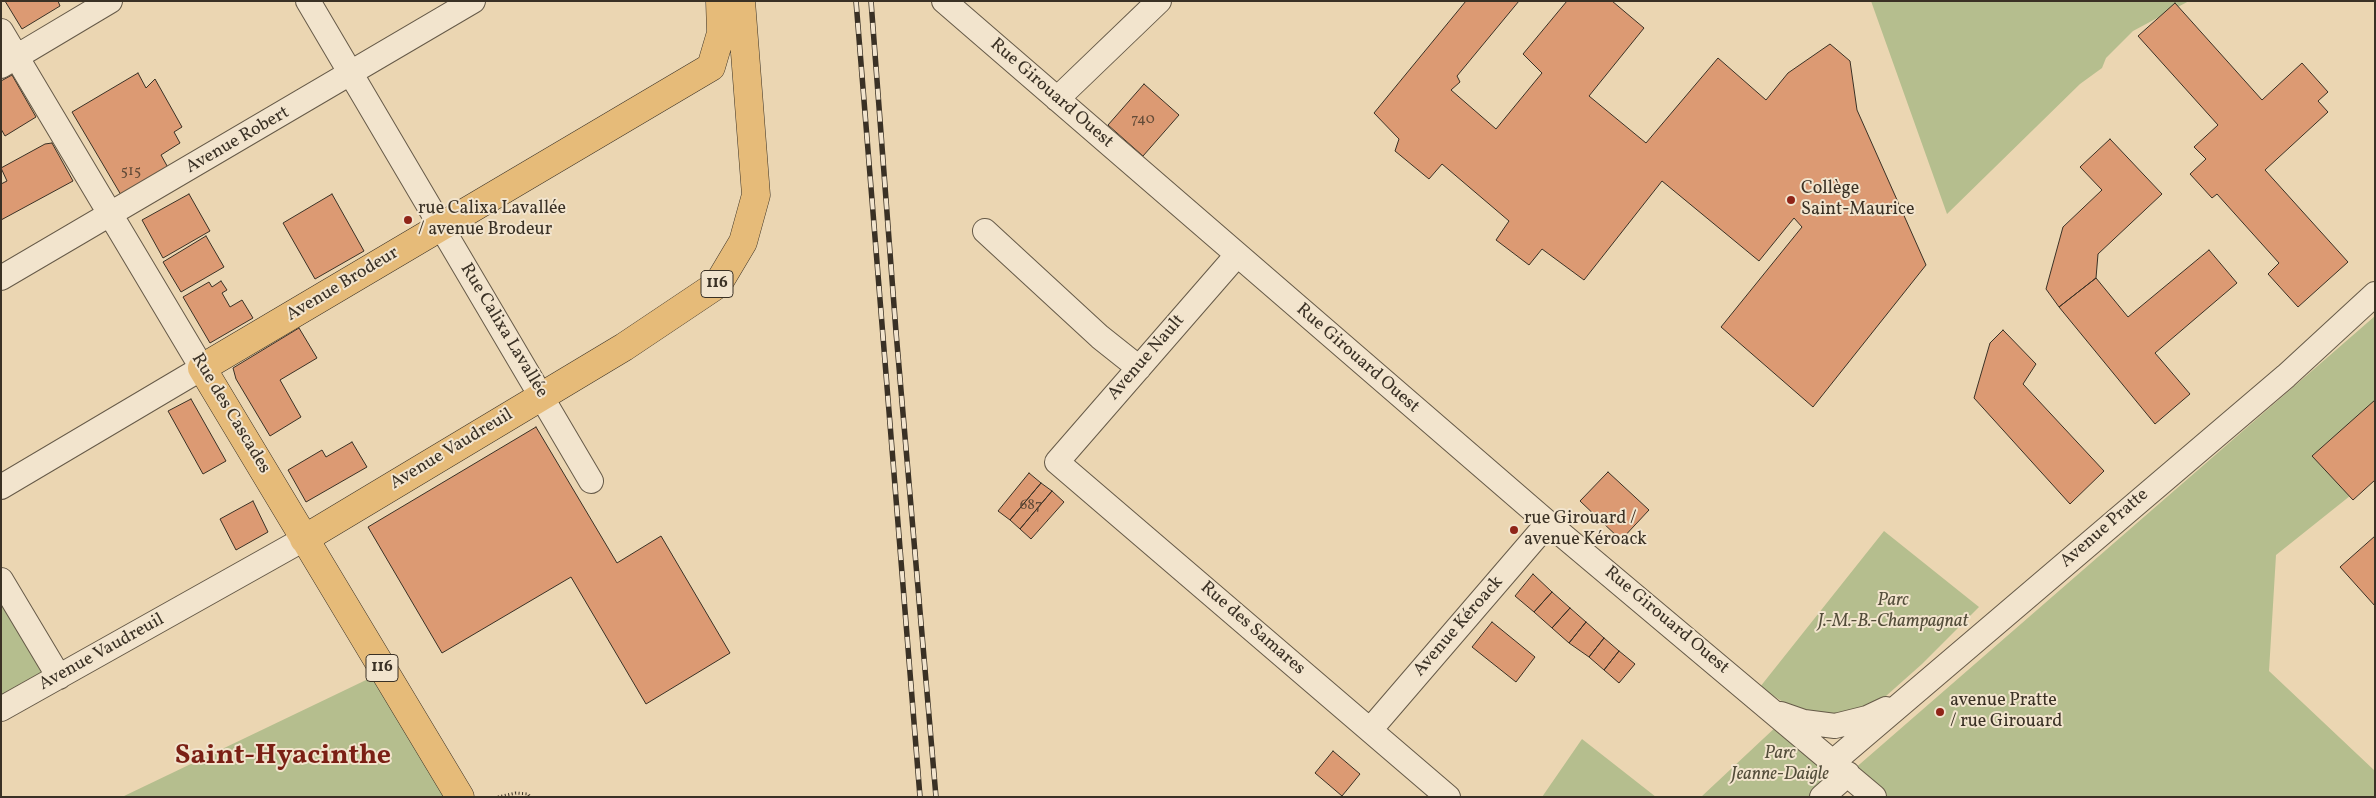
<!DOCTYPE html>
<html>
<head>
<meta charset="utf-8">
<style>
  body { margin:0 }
  #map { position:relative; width:2376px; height:798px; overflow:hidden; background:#ebd6b2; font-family:Vollkorn,serif }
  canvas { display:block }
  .frame { position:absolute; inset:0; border:2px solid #3a3125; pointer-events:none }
</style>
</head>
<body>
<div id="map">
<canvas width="2376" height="798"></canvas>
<div class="frame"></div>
</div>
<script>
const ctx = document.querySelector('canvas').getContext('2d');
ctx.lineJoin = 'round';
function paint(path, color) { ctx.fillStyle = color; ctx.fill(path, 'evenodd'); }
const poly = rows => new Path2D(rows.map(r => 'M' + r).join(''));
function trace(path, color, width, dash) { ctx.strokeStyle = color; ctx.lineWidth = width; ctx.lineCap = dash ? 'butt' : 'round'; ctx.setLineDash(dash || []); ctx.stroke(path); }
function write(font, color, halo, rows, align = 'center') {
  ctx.font = font + ' Vollkorn,serif'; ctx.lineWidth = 4; ctx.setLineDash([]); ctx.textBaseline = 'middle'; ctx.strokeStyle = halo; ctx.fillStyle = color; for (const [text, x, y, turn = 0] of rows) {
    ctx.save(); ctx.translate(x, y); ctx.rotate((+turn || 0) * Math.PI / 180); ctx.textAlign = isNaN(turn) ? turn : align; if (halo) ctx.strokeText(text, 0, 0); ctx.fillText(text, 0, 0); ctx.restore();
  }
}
const green = poly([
  [1871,1,2189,1,2133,31,2106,58,2102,68,2080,84,1947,214],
  [2375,316,2375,476,2276,555,2269,671,2375,771,2375,797,1869,797,1845,777,1822,797,1701,797,1779,724,1845,777],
  [1884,531,1979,607,1922,664,1886,696,1860,713,1835,719,1783,702,1760,687],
  [1,568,64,674,1,712],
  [389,669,467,797,122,797],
  [1582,739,1656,797,1542,797]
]);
const building = poly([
  [5,1,58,1,60,6,22,29,5,1],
  [1466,1,1519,1,1457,76,1460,82,1451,90,1496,129,1542,73,1523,54,1567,1,1612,1,1644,28,1589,96,1646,143,1718,58,1766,100,1788,73,1830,44,1850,61,1857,110,1926,265,1813,407,1721,327,1802,227,1794,218,1759,261,1662,181,1584,280,1542,249,1529,265,1496,240,1509,221,1442,164,1429,179,1395,151,1399,139,1374,113,1466,1],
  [2175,3,2262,100,2302,63,2328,92,2318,101,2328,112,2265,170,2348,262,2298,307,2268,274,2279,263,2217,194,2212,198,2190,174,2206,159,2194,147,2218,125,2138,36,2175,3],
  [138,73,146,88,155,79,182,127,174,132,180,143,161,155,171,173,124,200,72,112,138,73],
  [12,75,36,117,5,136,1,129,1,81,12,75],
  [1144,84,1179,115,1143,156,1108,125,1144,84],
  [2110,139,2162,194,2098,254,2096,278,2059,307,2046,289,2063,227,2102,190,2080,167,2110,139],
  [52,143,73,181,1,220,1,184,7,181,1,168,45,144,52,143],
  [189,194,210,231,163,258,142,220,189,194],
  [332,194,364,251,315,279,283,223,332,194],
  [206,236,224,267,181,292,163,262,206,236],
  [2209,250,2237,283,2155,353,2190,394,2155,424,2059,307,2096,278,2128,317,2209,250],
  [221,281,227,290,222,293,230,307,242,300,253,318,210,343,183,297,209,282,212,287,221,281],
  [299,328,317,358,280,380,301,417,270,436,236,379,233,368,299,328],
  [2003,330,2036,364,2023,384,2104,471,2070,504,1974,398,1990,343,2003,330],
  [191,399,226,461,203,474,168,411,191,399],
  [2375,400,2375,480,2353,500,2312,456,2375,400],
  [536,427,617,563,661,536,730,653,646,704,571,577,442,653,368,527,536,427],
  [352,442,367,467,306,502,288,470,322,450,326,457,352,442],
  [1608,472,1649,510,1621,540,1580,501,1608,472],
  [1029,473,1041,483,1010,520,998,511,1029,473],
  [1041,483,1052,491,1020,529,1010,520,1041,483],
  [1052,491,1064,502,1031,539,1020,529,1052,491],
  [253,501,268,532,236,550,220,519,253,501],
  [2375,536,2375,606,2340,567,2375,536],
  [1533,574,1552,592,1534,612,1515,596,1533,574],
  [1552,592,1570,608,1552,628,1534,612,1552,592],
  [1570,608,1586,622,1569,643,1552,628,1570,608],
  [1492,622,1535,657,1516,682,1472,647,1492,622],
  [1586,622,1604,638,1589,657,1569,643,1586,622],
  [1604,638,1619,651,1604,670,1589,657,1604,638],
  [1619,651,1635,664,1619,683,1604,670,1619,651],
  [1333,751,1360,774,1342,796,1315,773,1333,751]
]);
const path = poly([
  [498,797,516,793,528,794,530,797]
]);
const minor = poly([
  [308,1,591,481],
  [944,1,1548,523,1874,797],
  [1,31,202,368,1,487],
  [1,66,110,1],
  [1057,99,1159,1],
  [985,231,1100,337,1139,368],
  [1237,255,1057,462,1448,797],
  [1,278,473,1],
  [1,580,59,677],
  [1,709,304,539],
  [1781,714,1804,722,1835,726,1867,718,1886,709],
  [1370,730,1548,523],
  [1833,762,2286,376,2375,294],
  [1822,797,1848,774]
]);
const major = poly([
  [711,67,721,33,720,1],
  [304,539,624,347,718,284,743,242,756,195,741,1],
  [460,797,202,368,711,67]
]);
const rail = poly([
  [856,1,920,797],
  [871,1,896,332,936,797]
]);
const markers = [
  [1791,200,5,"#8f2418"],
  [408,220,5,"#8f2418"],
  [1514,530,5,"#8f2418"],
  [1940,712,5,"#8f2418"]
];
const numberNames = [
  ["740",1143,120],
  ["515",131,172],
  ["687",1031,506]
];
const shields = [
  [717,284,32],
  [382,668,32]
];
const shieldNames = [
  ["116",717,284],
  ["116",382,668]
];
const streetNames = [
  ["Rue Girouard Ouest",1051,94,41],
  ["Avenue Robert",238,141,-30],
  ["Avenue Brodeur",343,285,-31],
  ["Rue Calixa Lavallée",503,331,59],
  ["Avenue Nault",1147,358,-49],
  ["Rue Girouard Ouest",1357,359,41],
  ["Rue des Cascades",230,414,59],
  ["Avenue Vaudreuil",452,450,-31],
  ["Avenue Pratte",2105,529,-41],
  ["Rue Girouard Ouest",1666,621,40],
  ["Avenue Kéroack",1459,627,-49],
  ["Rue des Samares",1252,629,41],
  ["Avenue Vaudreuil",102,653,-29]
];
const poiNames = [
  ["Collège",1801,190],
  ["Saint-Maurice",1801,211],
  ["rue Calixa Lavallée",418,210],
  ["/ avenue Brodeur",418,231],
  ["rue Girouard /",1524,520],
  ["avenue Kéroack",1524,541],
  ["avenue Pratte",1950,702],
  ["/ rue Girouard",1950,723]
];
const parkNames = [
  ["Parc",1893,602],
  ["J.-M.-B.-Champagnat",1893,623],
  ["Parc",1780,755],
  ["Jeanne-Daigle",1780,776]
];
const townNames = [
  ["Saint-Hyacinthe",283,758]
];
paint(green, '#b5be8e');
paint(building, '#dc9a73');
trace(building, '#3a3125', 1);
trace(minor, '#665a48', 26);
trace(major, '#3a3125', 29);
trace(path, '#3a3125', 3, [1, 2.5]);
trace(minor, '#f2e4cd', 24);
trace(major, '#e6bb79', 28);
trace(rail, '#3a3125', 5.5);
trace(rail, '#f2e4cd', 4, [11]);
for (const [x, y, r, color] of markers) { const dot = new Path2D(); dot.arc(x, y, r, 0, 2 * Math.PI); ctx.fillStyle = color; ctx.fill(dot); trace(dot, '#f2e4cd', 2); }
write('15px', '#624b38', null, numberNames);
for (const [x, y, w] of shields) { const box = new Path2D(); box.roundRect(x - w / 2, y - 13.5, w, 27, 4); ctx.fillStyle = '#f2e4cd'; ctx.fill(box); trace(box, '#3a3125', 1); }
write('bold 16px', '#3a3125', null, shieldNames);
write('18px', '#3a3125', '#f2e4cd', streetNames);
write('18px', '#3a3125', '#f2e4cd', poiNames, 'left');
write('italic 18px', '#534d3a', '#f2e4cd', parkNames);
write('bold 28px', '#7a1f14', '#f2e4cd', townNames);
</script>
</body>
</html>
